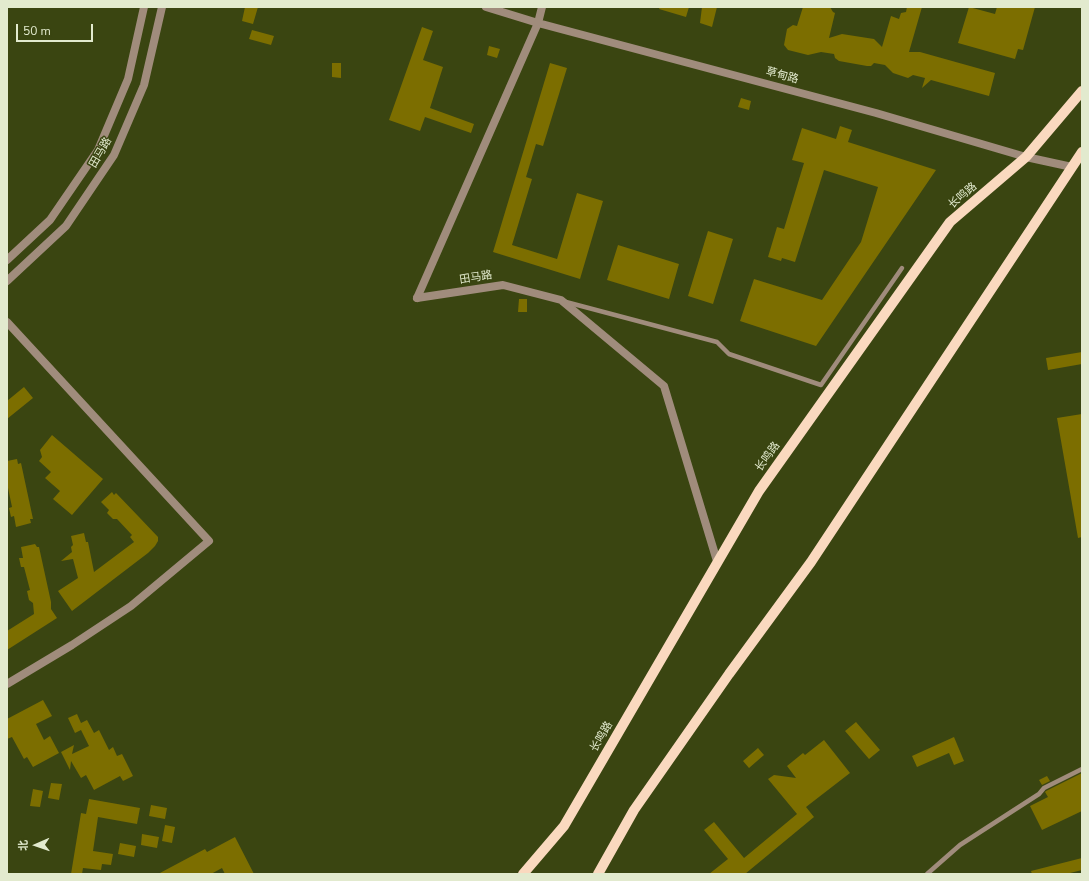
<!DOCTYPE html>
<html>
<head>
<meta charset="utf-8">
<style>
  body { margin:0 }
  #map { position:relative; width:1089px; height:881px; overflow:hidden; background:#3a4511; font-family:"Nunito Sans","Noto Sans SC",sans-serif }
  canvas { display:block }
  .frame { position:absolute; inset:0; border:8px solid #e2eace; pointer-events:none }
  .north { position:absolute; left:16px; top:825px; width:40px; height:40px; -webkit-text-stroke:3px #3a4511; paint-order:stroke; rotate:268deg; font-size:11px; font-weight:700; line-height:16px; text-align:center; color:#e2eace }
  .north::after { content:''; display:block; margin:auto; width:14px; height:18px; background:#e2eace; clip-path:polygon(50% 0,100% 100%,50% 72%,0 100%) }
  .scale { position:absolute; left:16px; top:24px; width:77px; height:18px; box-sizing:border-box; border:2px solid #e2eace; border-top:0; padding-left:5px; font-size:12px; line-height:14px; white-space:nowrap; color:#e2eace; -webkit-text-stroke:3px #3a4511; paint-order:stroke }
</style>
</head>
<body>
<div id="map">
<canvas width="1089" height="881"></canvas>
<div class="frame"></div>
<div class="north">北</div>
<div class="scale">50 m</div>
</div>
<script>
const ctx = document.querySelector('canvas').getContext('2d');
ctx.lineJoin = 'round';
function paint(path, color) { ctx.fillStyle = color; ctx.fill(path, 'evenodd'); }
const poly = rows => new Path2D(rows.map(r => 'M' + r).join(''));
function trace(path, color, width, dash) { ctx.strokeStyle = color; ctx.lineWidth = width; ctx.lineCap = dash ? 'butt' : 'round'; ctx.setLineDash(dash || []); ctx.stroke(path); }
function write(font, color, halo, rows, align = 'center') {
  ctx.font = font + ' "Nunito Sans","Noto Sans SC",sans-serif'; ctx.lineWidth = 3; ctx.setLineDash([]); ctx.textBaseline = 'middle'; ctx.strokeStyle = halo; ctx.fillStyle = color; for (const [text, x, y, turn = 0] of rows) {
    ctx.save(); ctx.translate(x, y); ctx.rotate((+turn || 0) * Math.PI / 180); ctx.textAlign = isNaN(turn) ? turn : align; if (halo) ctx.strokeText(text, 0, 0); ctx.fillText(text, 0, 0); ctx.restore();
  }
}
const building = poly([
  [245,7,258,7,253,24,242,21],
  [660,7,689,7,686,17,659,9],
  [702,7,717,7,712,27,700,23],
  [803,7,830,7,833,12,835,13,829,38,842,34,874,39,882,47,891,16,899,19,901,13,906,12,907,7,922,7,909,52,920,52,995,73,989,96,931,80,922,88,925,78,913,75,908,78,893,73,885,65,874,63,871,66,867,66,839,61,835,58,834,54,821,52,808,55,788,50,784,45,787,29,793,25,797,26],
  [969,7,995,14,997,7,1035,7,1023,50,1018,49,1015,59,958,43],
  [422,27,433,31,423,60,443,67,430,108,474,124,471,133,425,117,420,131,389,120],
  [252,30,274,36,271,45,249,39],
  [489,46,500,49,497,58,487,55],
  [332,63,341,63,341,78,332,77],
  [550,63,567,68,543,146,536,144,533,154,526,177,532,179,512,245,557,259,577,193,603,201,580,279,493,252],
  [741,98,751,101,749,110,738,107],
  [840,126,852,130,848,142,936,170,816,346,740,321,754,279,822,300,861,242,878,187,824,170,795,262,782,258,781,261,768,257,777,227,784,229,804,163,792,160,802,128,836,139],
  [708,231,733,239,713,304,688,296],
  [618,245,679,264,669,299,607,280],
  [519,299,527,299,527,312,518,312],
  [1082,352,1082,364,1048,370,1046,358],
  [24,387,33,398,7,419,7,401],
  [1082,414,1082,537,1078,538,1057,418],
  [52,435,103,479,72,515,53,499,60,491,45,478,51,472,39,461,42,457,40,450],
  [17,459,18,464,21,463,33,519,30,519,31,523,16,527,14,516,11,517,9,508,12,507,7,483,7,461],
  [112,492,114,495,116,493,139,517,158,537,158,541,155,546,148,553,72,611,58,591,78,578,73,559,61,561,72,552,71,547,73,545,71,536,84,533,86,542,88,542,94,572,134,542,130,537,132,535,117,519,113,519,107,513,109,510,101,502],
  [35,544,37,547,39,547,51,602,51,609,57,618,7,650,7,631,34,614,33,603,29,600,27,591,30,590,24,567,21,567,19,558,23,558,21,547],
  [43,700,52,716,36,724,44,740,50,736,59,753,33,767,27,757,24,759,12,737,7,739,7,719],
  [77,714,81,723,87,720,94,733,99,730,109,750,113,747,117,756,122,754,133,776,123,781,120,776,94,790,86,775,81,778,71,761,70,770,61,752,74,745,72,754,89,746,81,730,75,733,68,718],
  [856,722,880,750,869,759,845,731],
  [954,737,964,761,954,765,949,753,917,767,912,756],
  [824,740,850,773,806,807,814,817,745,874,709,874,728,859,704,830,714,822,744,858,797,814,768,779,774,775,796,778,787,766,803,753,805,755],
  [758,748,764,755,749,768,743,761],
  [1082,773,1082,811,1042,830,1030,806,1048,797,1045,792,1046,791],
  [1047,776,1050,781,1042,785,1039,780],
  [51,783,62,784,59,800,48,798],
  [33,789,43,791,40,807,30,806],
  [89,799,140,808,137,824,98,817,93,851,113,854,111,865,102,864,101,870,83,868,82,874,71,874,81,813,86,814],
  [151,805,167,808,165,819,149,816],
  [165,825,175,827,172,843,162,841],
  [142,834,159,837,157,848,141,845],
  [235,837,254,874,225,874,222,868,211,874,158,874,205,849,207,852],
  [120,843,136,846,134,857,118,854],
  [1082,858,1082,870,1066,874,1032,874,1031,871]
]);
const service = poly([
  [566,302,717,342,729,354,821,385,902,268],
  [927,874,960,845,1039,794,1044,788,1082,769]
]);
const minor = poly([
  [417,298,503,285,561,300,664,386,717,561]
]);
const tertiary = poly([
  [486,7,538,23,876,113,1026,157,1072,167],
  [7,260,50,220,98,150,128,79,144,7],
  [7,281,66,226,114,155,144,85,162,7],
  [417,298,538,23,542,7],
  [7,322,209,541,131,606,72,645,7,684]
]);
const primary = poly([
  [523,874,564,826,759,491,950,222,1026,157,1082,91],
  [598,874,634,810,729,674,811,562,1082,152]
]);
const streetNames = [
  ["草甸路",782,76,15],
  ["田马路",101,153,-60],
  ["长鸣路",963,196,-41],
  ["田马路",476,278,-9],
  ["长鸣路",768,457,-54],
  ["长鸣路",602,737,-60]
];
paint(building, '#7c6e00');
trace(service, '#a08c7c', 4.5);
trace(minor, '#a08c7c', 8);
trace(tertiary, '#a08c7c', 8);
trace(primary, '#fad9bf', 10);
write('11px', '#e2eace', '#3a4511', streetNames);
</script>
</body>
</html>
